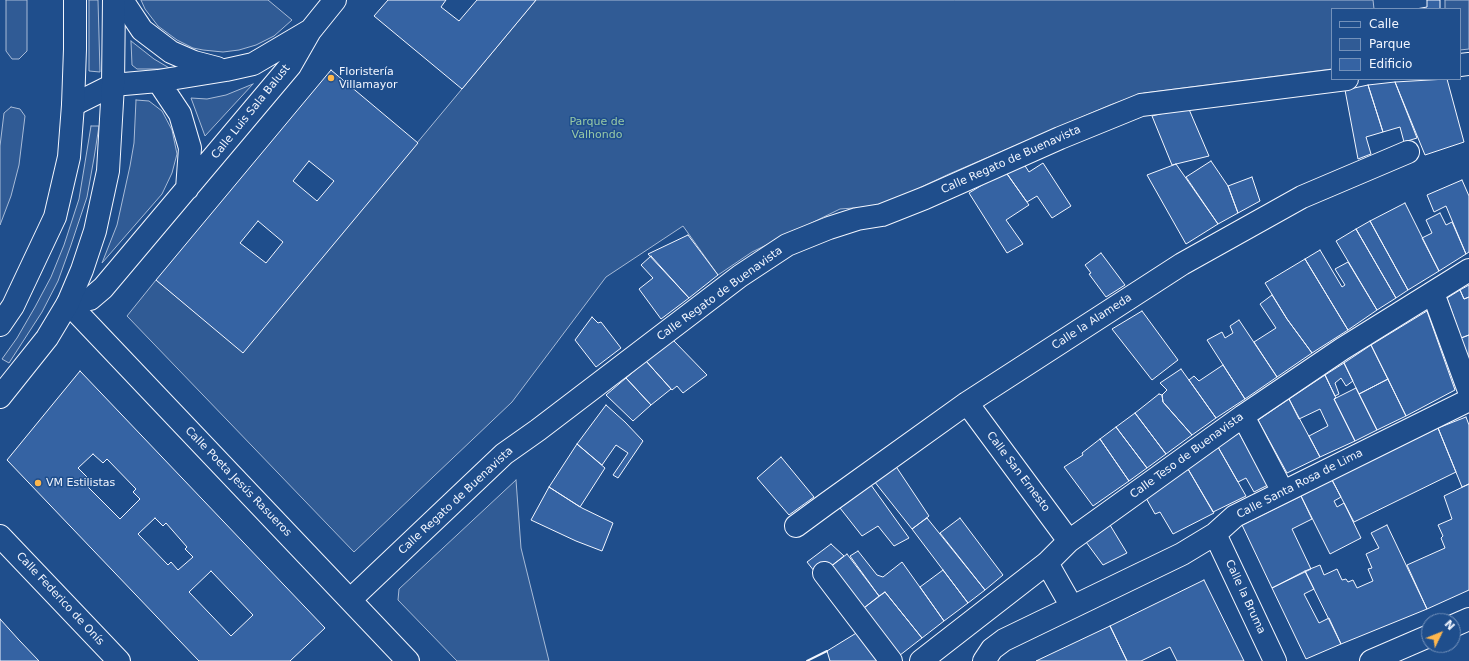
<!DOCTYPE html>
<html>
<head>
<meta charset="utf-8">
<style>
  body { margin:0 }
  #map { position:relative; width:1469px; height:661px; overflow:hidden; background:#1f4e8c; font-family:"DejaVu Sans",sans-serif }
  canvas { display:block }
  .legend { position:absolute; left:1331px; top:8px; width:130px; height:72px; box-sizing:border-box; background:#1f4e8c; border:1px solid #7391ba; margin:0; padding:5px 7px; list-style:none; font-size:12px; color:#f2f6ff }
  .legend li { display:flex; align-items:center; gap:8px; height:20px }
  .legend b { width:20px; border:1px solid #7391ba }
  .north { position:absolute; left:1421px; top:613px; width:40px; height:40px; box-sizing:border-box; background:#1f4e8c; border:1px solid #7391ba; border-radius:50%; rotate:47deg; font-size:11px; font-weight:700; line-height:16px; text-align:center; color:#f2f6ff }
  .north::after { content:''; display:block; margin:auto; width:14px; height:18px; background:#ffb74d; clip-path:polygon(50% 0,100% 100%,50% 72%,0 100%) }
</style>
</head>
<body>
<div id="map">
<canvas width="1469" height="661"></canvas>
<ul class="legend">
<li><b style="height:5px;background:#1f4e8c"></b>Calle</li>
<li><b style="height:11px;background:#305b95"></b>Parque</li>
<li><b style="height:11px;background:#3563a3"></b>Edificio</li>
</ul>
<div class="north">N</div>
</div>
<script>
const ctx = document.querySelector('canvas').getContext('2d');
ctx.lineJoin = 'round';
function paint(path, color) { ctx.fillStyle = color; ctx.fill(path, 'evenodd'); }
const poly = rows => new Path2D(rows.map(r => 'M' + r).join(''));
function trace(path, color, width, dash) { ctx.strokeStyle = color; ctx.lineWidth = width; ctx.lineCap = dash ? 'butt' : 'round'; ctx.setLineDash(dash || []); ctx.stroke(path); }
function write(font, color, halo, rows, align = 'center') {
  ctx.font = font + ' "DejaVu Sans",sans-serif'; ctx.lineWidth = 3; ctx.setLineDash([]); ctx.textBaseline = 'middle'; ctx.strokeStyle = halo; ctx.fillStyle = color; for (const [text, x, y, turn = 0] of rows) {
    ctx.save(); ctx.translate(x, y); ctx.rotate((+turn || 0) * Math.PI / 180); ctx.textAlign = isNaN(turn) ? turn : align; if (halo) ctx.strokeText(text, 0, 0); ctx.fillText(text, 0, 0); ctx.restore();
  }
}
const green = poly([
  [6,0,27,0,27,51,19,59,12,59,6,51,6,0],
  [89,0,98,0,100,72,89,71,89,0],
  [141,0,268,0,292,20,274,36,256,45,239,50,223,52,203,50,193,48,177,40,158,26,145,9,141,0],
  [536,0,1373,0,1374,9,1332,9,1332,69,1144,93,1110,105,949,174,881,206,840,209,752,252,718,275,683,226,606,277,512,402,354,552,127,316,156,280,243,352,536,0],
  [1445,0,1469,0,1469,49,1460,50,1460,9,1445,9,1445,0],
  [131,41,154,59,171,69,137,69,132,65,131,41],
  [253,84,205,136,191,98,207,99,226,95,253,84],
  [136,100,149,101,162,111,172,130,177,154,172,173,162,194,102,263,117,225,130,166,134,143,136,100],
  [11,107,20,109,25,116,19,165,11,196,0,225,0,146,4,113,11,107],
  [91,126,99,126,94,158,87,197,71,245,58,281,42,312,9,363,2,359,17,338,35,307,51,277,64,245,79,199,91,126],
  [516,480,521,548,549,661,457,661,398,600,399,589,516,480]
]);
const building = poly([
  [388,0,446,0,441,7,459,21,477,0,536,0,462,89,374,16,388,0],
  [1427,0,1440,0,1440,9,1416,9,1427,7,1427,0],
  [331,70,418,143,243,353,156,280,331,70],
  [309,161,334,181,317,201,293,181,309,161],
  [258,221,283,242,266,263,240,243,258,221],
  [1447,79,1464,142,1425,155,1395,82,1447,79],
  [1395,82,1417,138,1404,142,1400,127,1383,132,1368,85,1395,82],
  [1368,85,1383,132,1366,137,1371,154,1358,159,1345,90,1368,85],
  [1188,107,1209,156,1172,165,1152,116,1188,107],
  [1022,161,1029,172,1043,163,1071,206,1052,218,1037,196,1027,202,1005,171,1022,161],
  [1211,161,1228,186,1238,213,1218,224,1186,177,1211,161],
  [1176,164,1218,224,1186,244,1147,175,1176,164],
  [1005,171,1029,205,1006,220,1023,244,1007,253,969,193,1005,171],
  [1252,177,1260,201,1238,213,1228,186,1252,177],
  [1462,180,1469,196,1469,252,1466,254,1446,206,1434,212,1427,195,1462,180],
  [1405,203,1439,271,1408,290,1370,221,1405,203],
  [1440,213,1446,225,1452,222,1466,254,1439,271,1422,238,1432,233,1426,220,1440,213],
  [1370,221,1408,290,1396,298,1356,229,1370,221],
  [1356,229,1396,298,1377,310,1336,241,1356,229],
  [688,235,718,275,689,298,648,254,688,235],
  [1320,250,1342,287,1345,285,1335,269,1348,262,1377,310,1348,330,1305,259,1320,250],
  [1101,253,1125,285,1106,297,1089,274,1091,273,1085,265,1101,253],
  [651,256,689,298,661,319,639,289,653,278,641,265,651,256],
  [1305,259,1348,330,1312,353,1287,319,1265,283,1305,259],
  [1469,285,1469,297,1464,299,1460,290,1469,285],
  [1460,290,1464,299,1469,297,1469,335,1461,338,1447,298,1460,290],
  [1272,295,1287,319,1312,353,1277,377,1254,342,1276,328,1260,304,1272,295],
  [1142,311,1178,360,1152,380,1112,329,1142,311],
  [1427,311,1455,390,1406,416,1371,345,1427,311],
  [592,317,598,323,601,322,621,348,596,367,575,340,592,317],
  [1239,320,1277,377,1245,399,1207,340,1222,332,1225,338,1233,333,1230,326,1239,320],
  [1469,335,1469,360,1461,338,1469,335],
  [673,340,707,375,683,393,677,386,672,390,646,361,673,340],
  [1371,345,1388,379,1359,394,1344,363,1371,345],
  [646,361,671,389,651,405,626,378,646,361],
  [1344,363,1353,381,1346,386,1341,378,1335,383,1339,394,1335,396,1325,375,1344,363],
  [1223,365,1245,399,1216,418,1189,380,1194,376,1199,381,1223,365],
  [1181,369,1216,418,1192,435,1163,402,1162,395,1167,390,1160,383,1181,369],
  [80,371,325,628,290,661,199,661,7,460,80,371],
  [93,454,103,463,107,459,136,489,133,492,140,499,120,519,83,482,88,478,78,468,93,454],
  [155,518,163,526,166,523,187,547,185,549,193,557,178,570,171,562,168,565,138,534,155,518],
  [211,571,253,615,231,636,189,592,211,571],
  [1325,375,1336,398,1334,399,1355,441,1320,457,1309,436,1328,426,1320,409,1299,419,1289,399,1325,375],
  [626,378,651,405,633,421,606,395,626,378],
  [1388,379,1406,416,1377,430,1359,394,1388,379],
  [1356,388,1377,430,1355,441,1334,399,1356,388],
  [1159,394,1162,395,1163,402,1192,435,1166,454,1135,413,1159,394],
  [1289,399,1320,457,1287,473,1258,420,1289,399],
  [606,405,625,422,643,441,618,478,613,475,628,453,616,445,602,465,577,444,606,405],
  [1135,413,1166,454,1147,468,1116,427,1135,413],
  [1466,417,1469,425,1469,484,1462,487,1438,428,1466,417],
  [1116,427,1147,468,1129,481,1100,439,1116,427],
  [1438,428,1456,472,1354,522,1332,480,1438,428],
  [1239,433,1268,485,1254,492,1246,478,1238,482,1218,447,1239,433],
  [1100,439,1129,481,1093,506,1064,467,1083,455,1082,453,1100,439],
  [577,444,605,468,580,507,549,487,577,444],
  [1218,447,1246,496,1213,512,1188,469,1218,447],
  [781,457,814,497,789,515,757,478,781,457],
  [895,465,929,516,912,529,874,481,895,465],
  [1188,469,1214,513,1173,534,1160,512,1155,514,1146,498,1188,469],
  [1332,480,1341,497,1334,501,1337,507,1344,503,1361,538,1330,554,1301,496,1332,480],
  [1469,484,1469,590,1427,609,1407,565,1445,548,1441,538,1443,536,1438,525,1452,519,1444,496,1469,484],
  [871,485,909,538,894,546,878,526,862,536,840,508,871,485],
  [549,487,582,508,613,523,602,551,576,541,531,520,549,487],
  [1301,496,1312,519,1292,529,1311,569,1272,588,1242,525,1301,496],
  [927,518,985,590,968,603,912,529,927,518],
  [960,518,1003,575,985,590,940,533,960,518],
  [1110,525,1127,553,1103,565,1086,542,1110,525],
  [1387,525,1427,609,1341,644,1305,571,1320,565,1324,575,1337,569,1342,580,1346,579,1348,582,1353,580,1357,588,1373,581,1368,569,1372,568,1366,554,1379,548,1371,533,1387,525],
  [831,544,844,556,818,576,807,562,831,544],
  [858,551,877,575,883,577,902,562,944,621,922,638,885,592,879,596,850,556,858,551],
  [847,554,879,596,860,611,829,568,847,554],
  [943,570,968,603,944,621,920,587,943,570],
  [1305,571,1314,589,1304,594,1319,623,1329,618,1341,644,1306,659,1272,588,1305,571],
  [1204,580,1244,661,1177,661,1170,647,1141,661,1127,661,1110,626,1204,580],
  [885,592,922,638,895,659,860,611,885,592],
  [0,619,19,640,39,661,0,661,0,619],
  [1110,626,1127,661,1036,661,1110,626],
  [858,632,883,661,830,661,827,651,858,632]
]);
const street = poly([
  [122,0,142,30,171,52,194,62,217,68],
  [1460,65,1469,64],
  [158,81,180,114,190,148,187,189],
  [73,105,113,85,158,81,226,70,253,64,309,31],
  [1433,293,1469,391],
  [68,303,408,661],
  [68,303,90,299,103,288,290,66,310,31,335,0],
  [967,403,1069,541],
  [1243,416,1283,492],
  [796,526,826,504,967,403,1182,264,1302,197,1408,152],
  [1215,534,1275,661],
  [0,536,119,661],
  [1047,563,1072,607],
  [824,573,891,661],
  [350,600,504,454,538,430,740,276,787,245,829,228,857,219,882,215,925,198,1060,138,1141,105,1347,79],
  [1453,626,1469,619],
  [921,661,1047,563,1069,541,1243,416,1342,349,1469,270],
  [984,661,992,649,1004,640,1182,554,1215,534,1235,516,1469,400],
  [1371,661,1429,636]
]);
const secondary = poly([
  [0,325,13,306,55,217,69,157,73,105,75,49,75,0],
  [0,397,47,338,68,303,82,270,95,231,108,171,113,85,114,0]
]);
const wall = poly([
  [807,661,827,651]
]);
const markers = [
  [331,78,4,"#ffb74d"],
  [38,483,4,"#ffb74d"]
];
const poiNames = [
  ["Floristería",339,72],
  ["Villamayor",339,85],
  ["VM Estilistas",46,483]
];
const streetNames = [
  ["Calle Luis Sala Balust",251,112,-51],
  ["Calle Regato de Buenavista",1011,160,-24],
  ["Calle Regato de Buenavista",720,294,-36],
  ["Calle la Alameda",1092,322,-33],
  ["Calle Teso de Buenavista",1187,456,-36],
  ["Calle San Ernesto",1018,472,53],
  ["Calle Poeta Jesús Rasueros",238,482,46],
  ["Calle Santa Rosa de Lima",1300,484,-27],
  ["Calle Regato de Buenavista",456,501,-43],
  ["Calle la Bruma",1245,597,65],
  ["Calle Federico de Onís",60,599,47]
];
const parkNames = [
  ["Parque de",597,122],
  ["Valhondo",597,135]
];
paint(green, '#305b95');
trace(green, '#a8bbd7', 1);
paint(building, '#3563a3');
trace(building, '#f2f6ff', 1);
trace(street, '#f2f6ff', 24);
trace(secondary, '#f2f6ff', 24);
trace(street, '#1f4e8c', 22);
trace(secondary, '#1f4e8c', 22);
trace(wall, '#f2f6ff', 2);
for (const [x, y, r, color] of markers) { const dot = new Path2D(); dot.arc(x, y, r, 0, 2 * Math.PI); ctx.fillStyle = color; ctx.fill(dot); trace(dot, '#1f4e8c', 1.5); }
write('11px', '#f2f6ff', '#1f4e8c', poiNames, 'left');
write('11px', '#f2f6ff', '#1f4e8c', streetNames);
write('11px', '#97c8a6', '#1f4e8c', parkNames);
</script>
</body>
</html>
